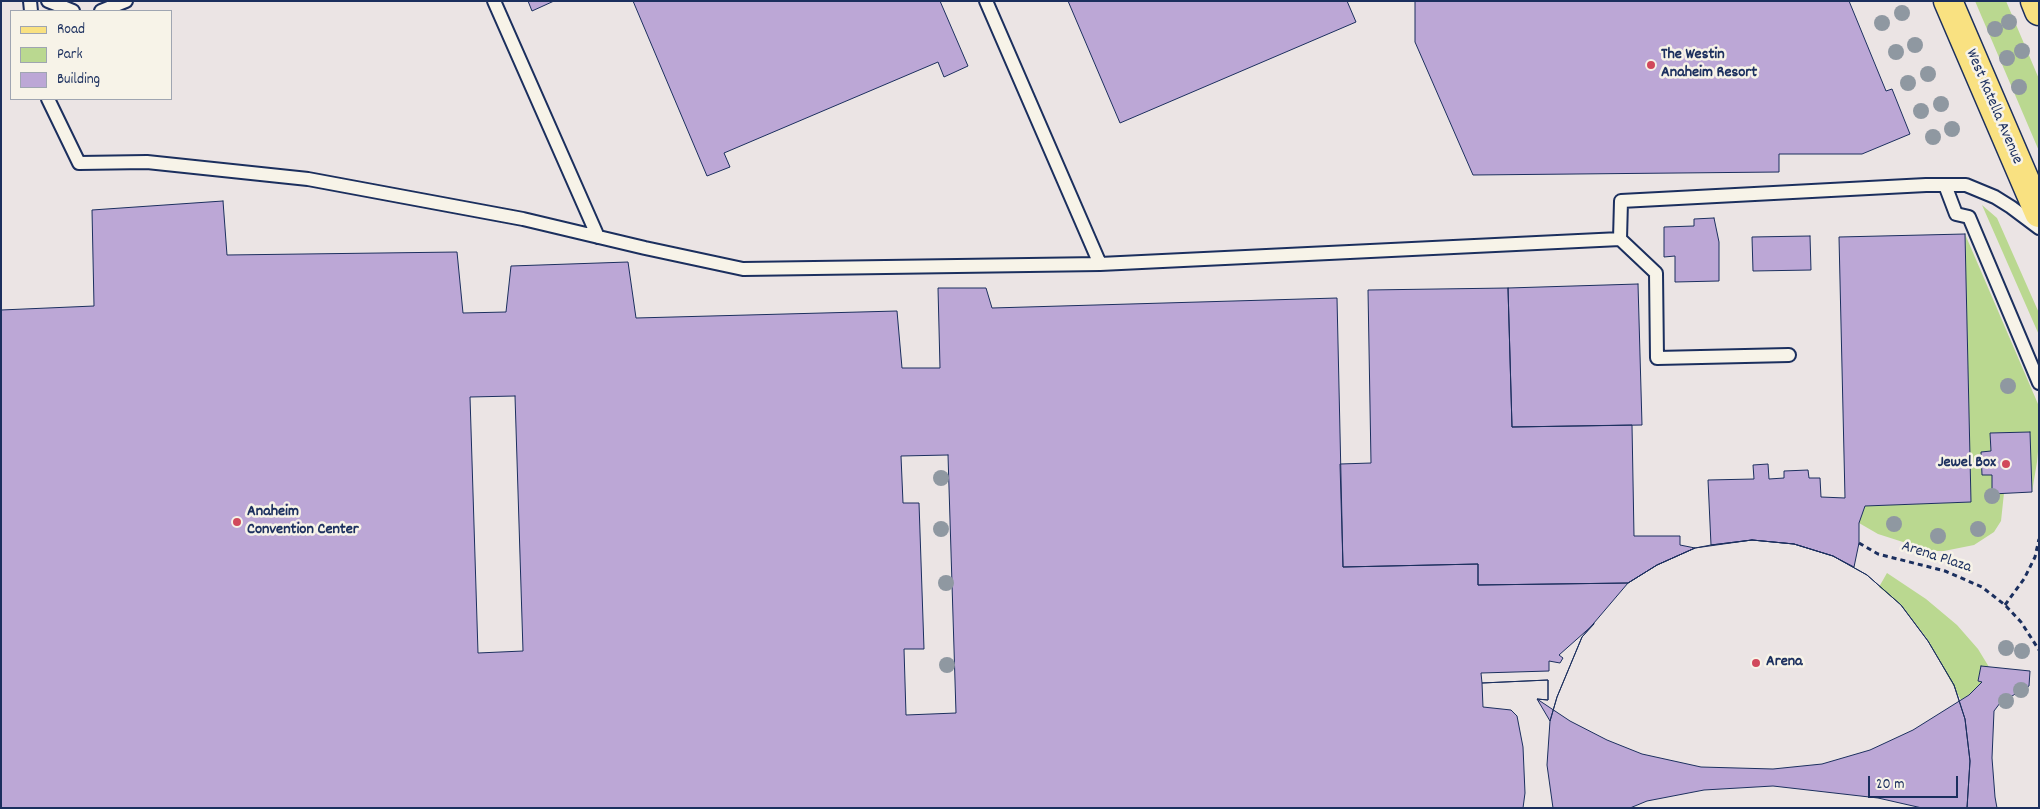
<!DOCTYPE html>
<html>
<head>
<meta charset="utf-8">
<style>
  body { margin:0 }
  #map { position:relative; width:2040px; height:809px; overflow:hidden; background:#ebe4e4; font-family:Dekko,sans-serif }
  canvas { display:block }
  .frame { position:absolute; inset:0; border:2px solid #1b2f5e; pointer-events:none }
  .legend { position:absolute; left:10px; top:10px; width:162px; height:90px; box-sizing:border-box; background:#f7f3e8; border:1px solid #9fa5b1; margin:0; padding:6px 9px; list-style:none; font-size:15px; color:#1b2f5e }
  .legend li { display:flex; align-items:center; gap:10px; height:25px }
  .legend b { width:25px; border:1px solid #9fa5b1 }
  .scale { position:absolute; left:1868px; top:776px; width:90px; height:22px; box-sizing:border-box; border:2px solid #1b2f5e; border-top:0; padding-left:6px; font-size:15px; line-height:18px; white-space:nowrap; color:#1b2f5e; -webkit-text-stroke:4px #f7f3e8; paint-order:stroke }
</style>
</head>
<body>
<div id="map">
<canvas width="2040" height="809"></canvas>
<div class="frame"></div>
<ul class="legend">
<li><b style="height:6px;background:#f9e181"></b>Road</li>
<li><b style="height:14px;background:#bad890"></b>Park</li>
<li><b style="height:14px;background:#bca7d6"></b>Building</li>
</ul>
<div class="scale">20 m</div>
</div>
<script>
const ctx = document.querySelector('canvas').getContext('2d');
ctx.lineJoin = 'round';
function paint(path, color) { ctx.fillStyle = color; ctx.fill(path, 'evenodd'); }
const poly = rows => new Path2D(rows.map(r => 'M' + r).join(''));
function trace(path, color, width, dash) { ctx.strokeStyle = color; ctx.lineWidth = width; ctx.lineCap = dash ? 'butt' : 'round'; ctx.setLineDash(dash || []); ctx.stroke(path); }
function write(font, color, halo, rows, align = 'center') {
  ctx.font = font + ' Dekko,sans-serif'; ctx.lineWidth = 5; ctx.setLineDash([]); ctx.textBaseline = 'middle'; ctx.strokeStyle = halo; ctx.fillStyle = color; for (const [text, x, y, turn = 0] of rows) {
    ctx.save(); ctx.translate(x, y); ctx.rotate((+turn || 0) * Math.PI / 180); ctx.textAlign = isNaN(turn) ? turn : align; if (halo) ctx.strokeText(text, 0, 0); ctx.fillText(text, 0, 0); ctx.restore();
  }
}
const green = poly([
  [1975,1,2006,1,2039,79,2039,151],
  [1982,205,1997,218,2039,313,2039,335],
  [1965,234,2038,404,2039,441,2037,462,2032,492,2029,432,1990,433,1991,451,1981,452,1982,475,1992,475,1992,493,2004,493,2001,521,1994,532,1974,545,1944,551,1931,551,1878,534,1859,523,1865,506,1971,502],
  [1887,573,1926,599,1957,625,1978,649,1989,667,1981,667,1978,681,1982,682,1969,695,1961,700,1928,640,1901,605,1879,587]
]);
const building = poly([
  [528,1,554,1,532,11,528,1],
  [633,1,940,1,968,66,944,77,938,62,724,153,730,167,707,176,633,1],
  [1068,1,1347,1,1356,22,1120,123,1068,1],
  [1415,1,1849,1,1886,91,1892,89,1910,134,1862,154,1779,154,1779,172,1473,175,1415,42,1415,1],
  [223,201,227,255,457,252,463,313,506,312,511,266,628,262,636,318,897,311,902,368,940,368,938,288,986,288,992,308,1337,298,1343,567,1478,564,1478,585,1628,583,1657,565,1695,548,1711,545,1752,540,1794,544,1833,556,1867,575,1901,605,1928,641,1954,685,1965,719,1970,761,1967,808,1,808,1,310,94,306,92,210,223,201],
  [515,396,523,651,478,653,470,397,515,396],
  [948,455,956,713,906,715,904,649,924,649,919,503,903,503,901,456,948,455],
  [1594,624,1582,637,1557,697,1550,721,1537,699,1548,700,1548,680,1482,683,1481,673,1549,671,1549,661,1560,663,1563,658,1559,655,1594,624],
  [1714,218,1719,242,1719,281,1675,282,1675,256,1664,257,1664,227,1694,226,1694,219,1714,218],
  [1965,234,1971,502,1865,506,1859,523,1859,543,1854,567,1833,556,1794,544,1752,540,1711,545,1708,480,1754,479,1753,465,1768,464,1769,479,1784,478,1784,471,1808,470,1809,478,1820,478,1821,497,1845,498,1839,237,1965,234],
  [1810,236,1811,270,1753,271,1752,237,1810,236],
  [1638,284,1642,425,1512,427,1508,288,1638,284],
  [1508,288,1512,427,1632,425,1634,536,1680,536,1680,545,1695,548,1657,565,1628,583,1478,585,1478,564,1343,567,1340,464,1371,463,1368,290,1508,288],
  [2030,432,2032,492,1992,494,1992,475,1982,475,1981,452,1991,451,1990,433,2030,432],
  [1752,540,1794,544,1833,556,1867,575,1901,605,1928,641,1954,685,1965,719,1970,761,1967,808,1553,808,1547,765,1550,721,1557,697,1582,637,1628,583,1657,565,1695,548,1752,540],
  [1981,666,2030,671,2029,686,2000,703,1994,711,1992,758,1995,797,1997,808,1922,808,1878,798,1773,786,1704,790,1647,801,1630,808,1523,808,1525,793,1523,747,1517,716,1511,710,1483,707,1482,683,1548,680,1548,700,1537,699,1570,721,1607,740,1642,754,1701,767,1773,769,1822,764,1870,750,1913,730,1969,695,1982,682,1978,681,1981,666]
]);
const path = poly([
  [1859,543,1878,554,1945,571,1982,587,2005,605,2021,622,2039,650],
  [2005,605,2024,579,2035,557,2039,539]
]);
const lane = poly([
  [30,1,31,11],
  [48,1,73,11],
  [494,1,598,237],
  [986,1,1100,264],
  [101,11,126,1],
  [48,99,79,163,147,162,308,179,523,219,645,248,743,269,1100,264,1620,239,1656,273,1657,358,1789,355],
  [1945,185,1956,214,1969,217,2039,383],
  [1620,239,1621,201,1926,185,1966,185,1995,197,2011,207,2039,228]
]);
const primary = poly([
  [1948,1,2039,213],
  [2035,1,2039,11]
]);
const trees = [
  [1902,13],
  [2009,22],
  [1882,23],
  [1995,29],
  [1915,45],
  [2022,51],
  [1896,52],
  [2007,58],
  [1928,74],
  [1908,83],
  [2019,87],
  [1941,104],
  [1921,111],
  [1952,129],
  [1933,137],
  [2008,386],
  [941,478],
  [1992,496],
  [1894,524],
  [941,529],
  [1978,529],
  [1938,536],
  [946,583],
  [2006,648],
  [2022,651],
  [947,665],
  [2021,690],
  [2006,701]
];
const markers = [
  [1651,65,5,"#d1495b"],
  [2006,464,5,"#d1495b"],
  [237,522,5,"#d1495b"],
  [1756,663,5,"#d1495b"]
];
const poiNames = [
  ["The Westin",1661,56],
  ["Anaheim Resort",1661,74],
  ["Jewel Box",1996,464,"right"],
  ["Anaheim",247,513],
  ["Convention Center",247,531],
  ["Arena",1766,663]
];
const streetNames = [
  ["West Katella Avenue",1993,107,67],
  ["Arena Plaza",1936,558,18]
];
paint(green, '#bad890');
paint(building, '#bca7d6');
trace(building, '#1b2f5e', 1);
trace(lane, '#1b2f5e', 16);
trace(primary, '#1b2f5e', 31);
trace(path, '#1b2f5e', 3, [5, 4]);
trace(lane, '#f7f3e8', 12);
trace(primary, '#f9e181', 28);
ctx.fillStyle = '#8f98a1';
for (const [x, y] of trees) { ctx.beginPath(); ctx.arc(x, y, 8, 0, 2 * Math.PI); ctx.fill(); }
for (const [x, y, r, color] of markers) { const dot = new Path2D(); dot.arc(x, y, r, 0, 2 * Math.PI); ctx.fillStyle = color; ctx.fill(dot); trace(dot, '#f7f3e8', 2); }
write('bold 16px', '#1b2f5e', '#f7f3e8', poiNames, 'left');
write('16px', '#1b2f5e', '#f7f3e8', streetNames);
</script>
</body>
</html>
